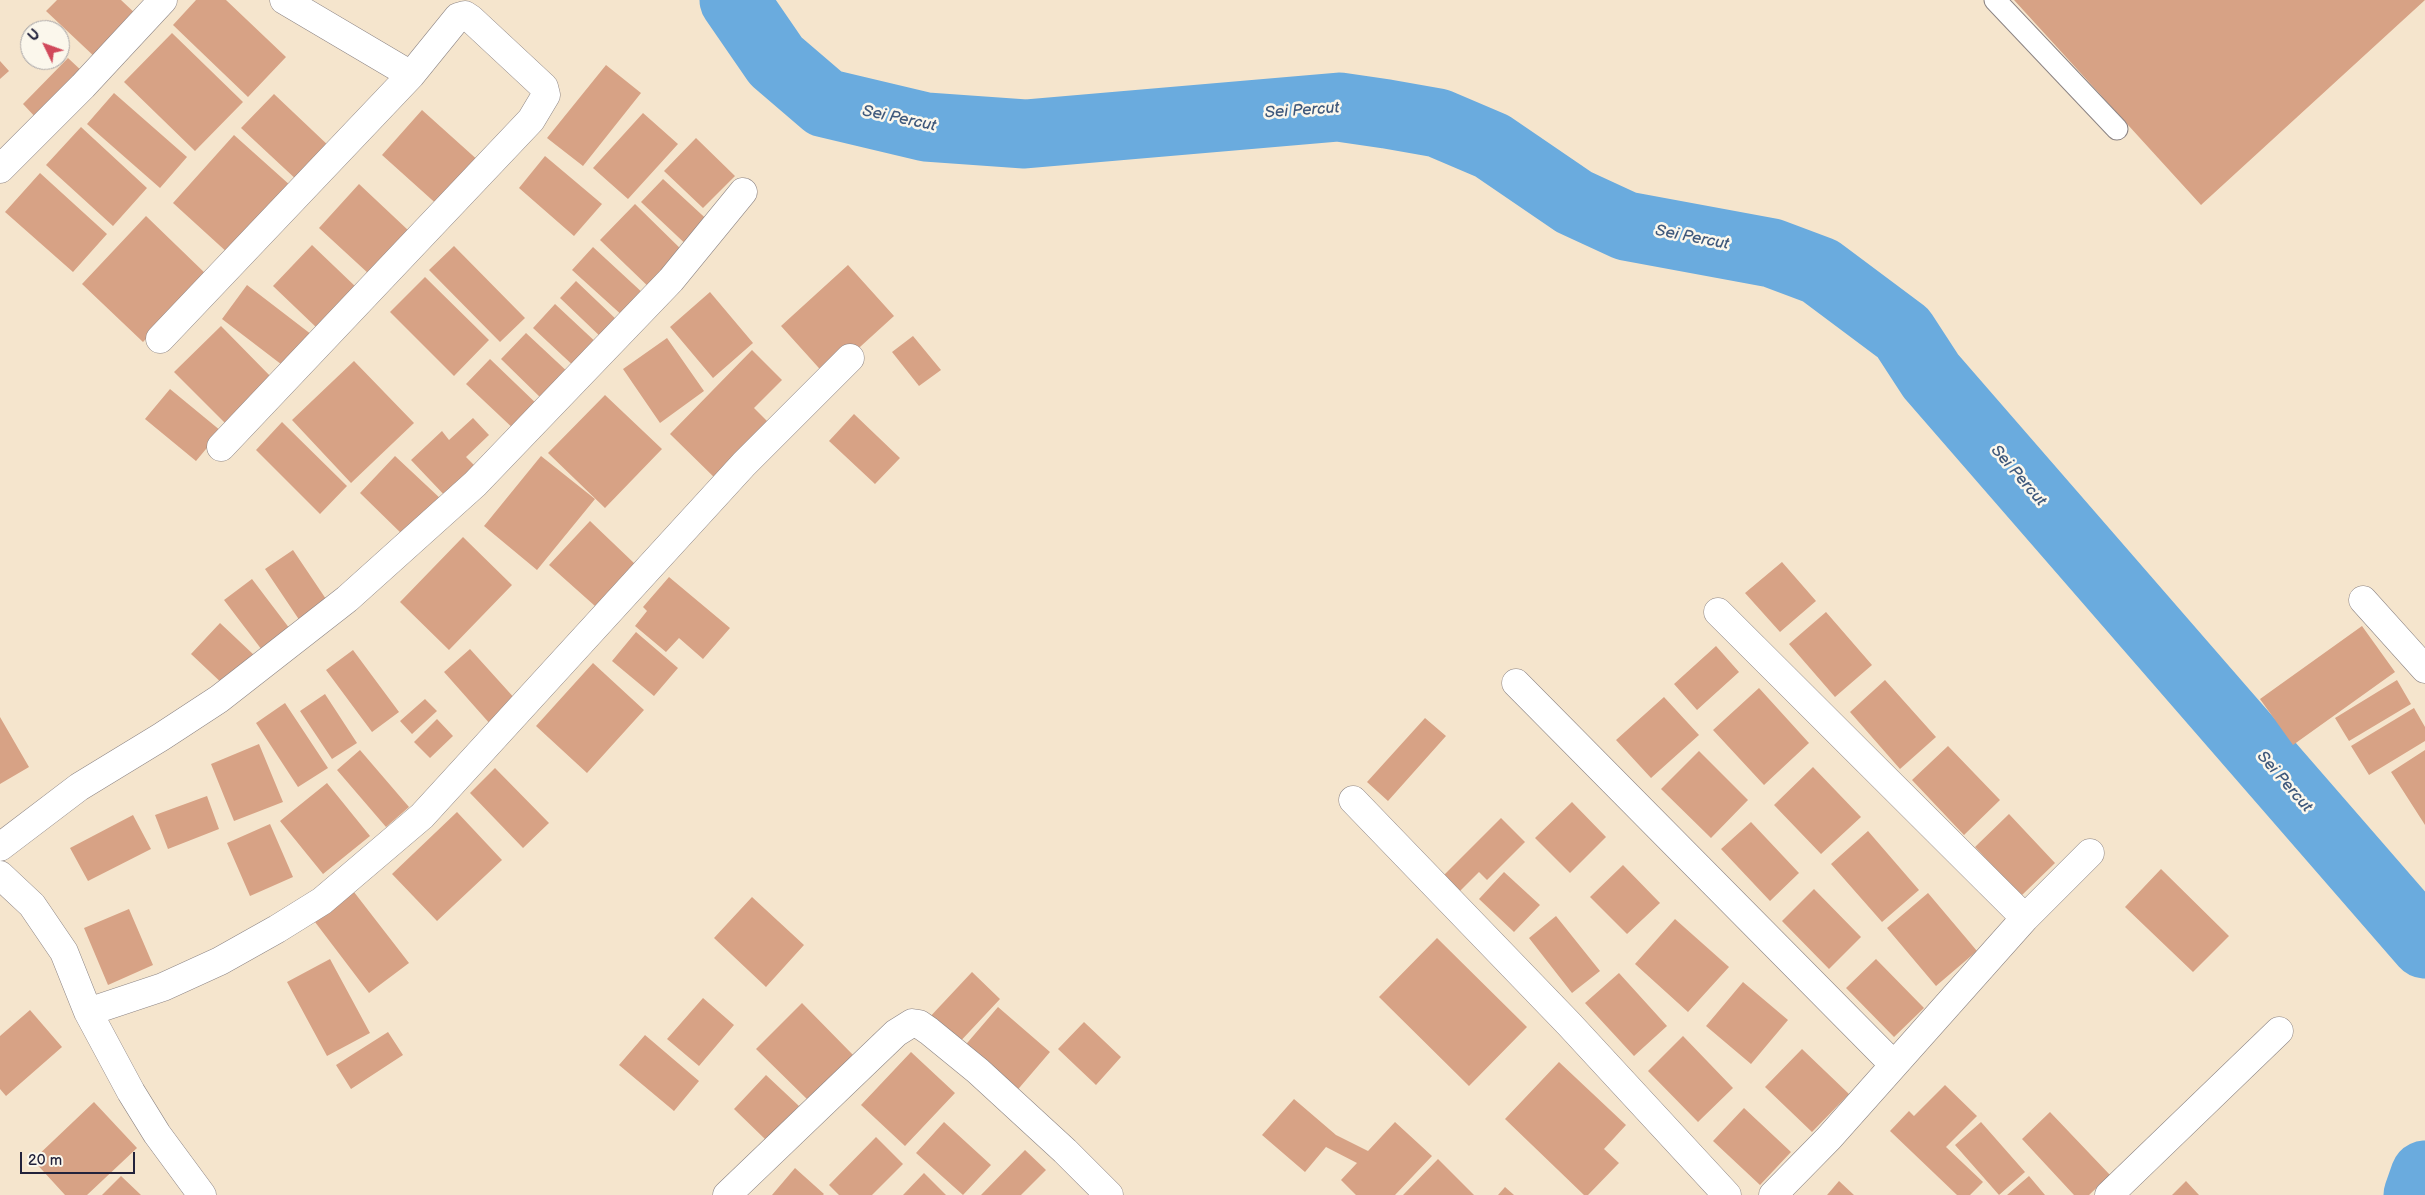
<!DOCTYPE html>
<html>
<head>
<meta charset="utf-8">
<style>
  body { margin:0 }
  #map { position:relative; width:2425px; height:1195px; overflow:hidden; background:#f5e5cd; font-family:"Balsamiq Sans",sans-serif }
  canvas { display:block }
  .north { position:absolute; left:20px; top:20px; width:50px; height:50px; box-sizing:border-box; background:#fbf7ec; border:1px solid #a4a2a5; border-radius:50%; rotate:312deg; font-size:14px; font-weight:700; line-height:20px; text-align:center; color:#22223b }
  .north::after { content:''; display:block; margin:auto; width:18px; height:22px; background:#d1495b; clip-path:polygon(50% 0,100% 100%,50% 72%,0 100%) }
  .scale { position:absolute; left:20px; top:1152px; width:115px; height:22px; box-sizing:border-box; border:2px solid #22223b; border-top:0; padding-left:6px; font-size:15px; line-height:18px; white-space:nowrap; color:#22223b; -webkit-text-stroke:4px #fbf7ec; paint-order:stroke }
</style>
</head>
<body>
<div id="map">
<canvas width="2425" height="1195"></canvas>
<div class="north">U</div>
<div class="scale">20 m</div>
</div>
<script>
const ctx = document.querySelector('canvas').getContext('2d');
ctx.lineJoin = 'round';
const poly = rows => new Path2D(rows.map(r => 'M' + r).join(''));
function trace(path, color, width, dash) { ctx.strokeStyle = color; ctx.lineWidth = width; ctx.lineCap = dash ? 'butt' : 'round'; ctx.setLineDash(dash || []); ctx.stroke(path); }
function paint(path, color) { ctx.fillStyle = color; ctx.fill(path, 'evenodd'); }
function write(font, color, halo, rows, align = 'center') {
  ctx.font = font + ' "Balsamiq Sans",sans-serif'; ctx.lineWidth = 5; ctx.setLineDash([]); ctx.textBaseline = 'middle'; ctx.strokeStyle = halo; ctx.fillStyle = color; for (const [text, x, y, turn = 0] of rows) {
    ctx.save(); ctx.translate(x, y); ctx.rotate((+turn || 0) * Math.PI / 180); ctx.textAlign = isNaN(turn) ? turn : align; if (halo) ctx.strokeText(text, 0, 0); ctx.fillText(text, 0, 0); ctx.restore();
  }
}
const river = poly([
  [734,0,776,61,825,103,926,127,1025,134,1339,107,1387,114,1438,123,1492,146,1574,202,1626,226,1772,253,1820,271,1903,333,1931,376,2425,944],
  [2418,1195,2425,1175]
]);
const building = poly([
  [57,0,121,0,138,16,97,59,46,11],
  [196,0,226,0,286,57,248,97,173,25],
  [2014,0,2425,0,2201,205],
  [172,33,243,102,195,151,124,82],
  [68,58,85,74,39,121,23,104],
  [0,61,9,71,0,79],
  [606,65,641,93,583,166,547,138],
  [114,93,187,157,160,188,87,124],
  [274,94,331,148,299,182,241,128],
  [422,110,481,163,441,208,382,155],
  [643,113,678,144,628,199,593,168],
  [81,127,147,188,113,226,46,165],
  [234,135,291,186,229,254,173,203],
  [696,138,735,176,703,208,664,171],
  [545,156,602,204,574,236,519,188],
  [40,173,107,234,73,272,5,212],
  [663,179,714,226,692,250,641,202],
  [359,184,409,231,369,274,319,228],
  [635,204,688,256,654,292,600,240],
  [146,216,207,275,143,342,82,284],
  [312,245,357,288,318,329,273,286],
  [454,246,525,318,500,342,429,270],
  [593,247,645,295,624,317,572,270],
  [848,265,894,316,827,377,781,326],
  [425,277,489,340,454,376,390,312],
  [576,281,619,322,603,339,560,298],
  [247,285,316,338,290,371,222,319],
  [710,292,753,343,713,378,670,327],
  [555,304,600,346,578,370,533,328],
  [221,326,275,381,229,427,174,372],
  [526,333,571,375,545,402,501,359],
  [913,336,941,370,919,386,892,352],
  [667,338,704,391,660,423,623,369],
  [752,350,782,380,754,408,775,429,721,484,670,434],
  [490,359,541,408,517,432,466,384],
  [354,361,414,423,351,483,292,420],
  [170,389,221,431,196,461,145,419],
  [605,395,662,449,605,508,548,453],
  [854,414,900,458,875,484,829,441],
  [473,418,489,435,466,457,480,471,449,500,411,460,442,431,449,440],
  [282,422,347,486,320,514,256,450],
  [395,456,442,500,406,538,360,493],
  [541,456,595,499,537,570,484,526],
  [590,521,635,564,595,606,549,565],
  [463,537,512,585,449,650,400,602],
  [293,550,330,605,302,624,265,569],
  [1782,562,1816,601,1780,632,1745,593],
  [669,577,730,628,703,659,679,638,666,652,635,626,647,611,643,607],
  [252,579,293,633,265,654,224,600],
  [1826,612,1872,665,1835,697,1789,644],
  [220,623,255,656,226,687,191,654],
  [2362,626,2395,672,2293,745,2260,699],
  [636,632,678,668,654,696,612,661],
  [1716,646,1739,672,1697,710,1674,684],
  [470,649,517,701,491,725,444,672],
  [353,650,399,712,372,732,326,670],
  [593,663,644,710,587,773,536,726],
  [1885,680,1936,737,1900,769,1850,712],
  [2397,680,2411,704,2349,741,2335,718],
  [1759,688,1809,743,1764,785,1713,730],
  [325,694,357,743,332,759,300,711],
  [1664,697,1699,735,1651,778,1616,740],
  [425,699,437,711,412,734,400,721],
  [285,703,328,768,298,787,256,723],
  [2414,708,2425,727,2425,741,2369,775,2351,746],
  [0,717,29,767,0,784],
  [1425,718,1446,736,1388,801,1367,782],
  [437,719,453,736,430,758,414,742],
  [259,744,283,802,234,821,211,764],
  [1948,746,2000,800,1964,835,1912,780],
  [360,750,409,807,386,827,337,770],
  [2425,750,2425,825,2391,772],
  [1699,751,1748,800,1711,838,1661,789],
  [1813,767,1861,817,1821,854,1774,805],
  [495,768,549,823,523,848,470,793],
  [327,783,370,836,323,874,280,821],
  [207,796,219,829,168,849,155,815],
  [1572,802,1606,837,1570,873,1535,838],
  [457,812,502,860,437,921,392,874],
  [2009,814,2055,863,2021,896,1975,847],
  [133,815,151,849,88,881,70,848],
  [1501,818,1525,842,1487,880,1479,872,1458,893,1441,878],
  [1751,822,1799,873,1770,901,1721,849],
  [270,824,293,877,250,896,227,843],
  [1868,831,1919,890,1882,922,1831,864],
  [1623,865,1660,903,1627,934,1590,897],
  [2161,869,2229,936,2193,972,2125,907],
  [1504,872,1540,905,1514,932,1479,899],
  [1814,889,1861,937,1829,969,1782,921],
  [354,892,409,963,369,993,315,922],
  [1928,893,1977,951,1936,986,1887,928],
  [752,897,804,945,766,987,714,938],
  [129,909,153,965,108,985,84,928],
  [1556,916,1600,971,1572,993,1529,938],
  [1675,919,1729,967,1688,1012,1635,964],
  [1437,938,1527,1027,1469,1086,1379,997],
  [330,959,370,1033,327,1056,287,982],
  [1876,959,1924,1008,1894,1037,1846,988],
  [972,972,1000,999,956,1046,927,1020],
  [1619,973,1667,1026,1634,1056,1585,1003],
  [1743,982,1788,1020,1751,1064,1706,1026],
  [703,998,734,1025,699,1066,667,1039],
  [802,1003,856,1058,812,1104,756,1049],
  [998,1007,1050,1052,1014,1094,962,1049],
  [30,1010,62,1047,6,1096,0,1089,0,1036],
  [1084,1022,1121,1057,1096,1085,1058,1049],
  [388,1032,403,1055,351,1089,336,1065],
  [645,1035,699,1081,674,1111,619,1065],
  [1683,1036,1733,1088,1698,1122,1648,1071],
  [1802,1049,1849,1094,1812,1132,1765,1087],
  [911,1052,955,1093,905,1146,861,1105],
  [1559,1062,1626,1125,1604,1149,1619,1163,1588,1195,1584,1195,1505,1119],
  [766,1075,799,1106,766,1140,734,1109],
  [1945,1085,1977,1116,1946,1147,1983,1182,1970,1195,1957,1195,1890,1131,1909,1111,1914,1116],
  [1294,1099,1336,1135,1368,1151,1395,1122,1432,1156,1395,1195,1356,1195,1341,1180,1357,1163,1326,1147,1305,1172,1262,1135],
  [94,1102,137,1148,87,1195,65,1195,33,1160],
  [1744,1108,1791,1152,1760,1185,1713,1141],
  [2050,1112,2110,1175,2089,1195,2074,1195,2022,1139],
  [944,1122,991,1165,963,1195,916,1153],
  [1981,1122,2025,1172,1999,1195,1955,1145],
  [876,1137,903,1164,872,1195,839,1195,829,1185],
  [1025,1150,1046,1170,1021,1195,981,1195],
  [1438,1159,1474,1195,1403,1195],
  [795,1168,824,1194,823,1195,772,1195],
  [924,1173,946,1195,903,1195],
  [121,1176,141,1195,102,1195],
  [2029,1176,2045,1195,2007,1195],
  [1839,1181,1854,1195,1827,1195],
  [2186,1181,2199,1195,2172,1195],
  [1505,1187,1514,1195,1498,1195]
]);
const service = poly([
  [1995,0,2117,129]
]);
const minor = poly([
  [284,0,411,75],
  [0,169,83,86,163,0],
  [160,339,411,75,458,17,465,15,471,19,544,87,546,95,531,120,221,447],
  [2363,600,2425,669],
  [1718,612,2025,918],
  [1516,683,1893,1064],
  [1353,800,1569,1024,1727,1195],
  [0,847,79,787,161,737,219,699,347,599,475,484,671,280,743,192],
  [0,875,32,905,64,952,88,1012,131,1092,157,1134,202,1195],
  [88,1012,163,987,220,961,277,929,322,901,422,816,744,464,850,358],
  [727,1195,896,1033,912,1023,919,1024,929,1031,978,1071,1065,1151,1109,1195],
  [1773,1195,1829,1138,2025,918,2090,853],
  [2109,1195,2279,1031]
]);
const waterNames = [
  ["Sei Percut",1302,111,-4],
  ["Sei Percut",899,119,12],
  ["Sei Percut",1692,238,11],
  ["Sei Percut",2018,476,49],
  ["Sei Percut",2284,782,49]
];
trace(river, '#6aabde', 69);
paint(building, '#d7a285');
trace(service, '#8c8484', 23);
trace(minor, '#8c8484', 29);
trace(service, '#fff', 21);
trace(minor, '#fff', 28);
write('italic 16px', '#3f597c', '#fbf7ec', waterNames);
</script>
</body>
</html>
